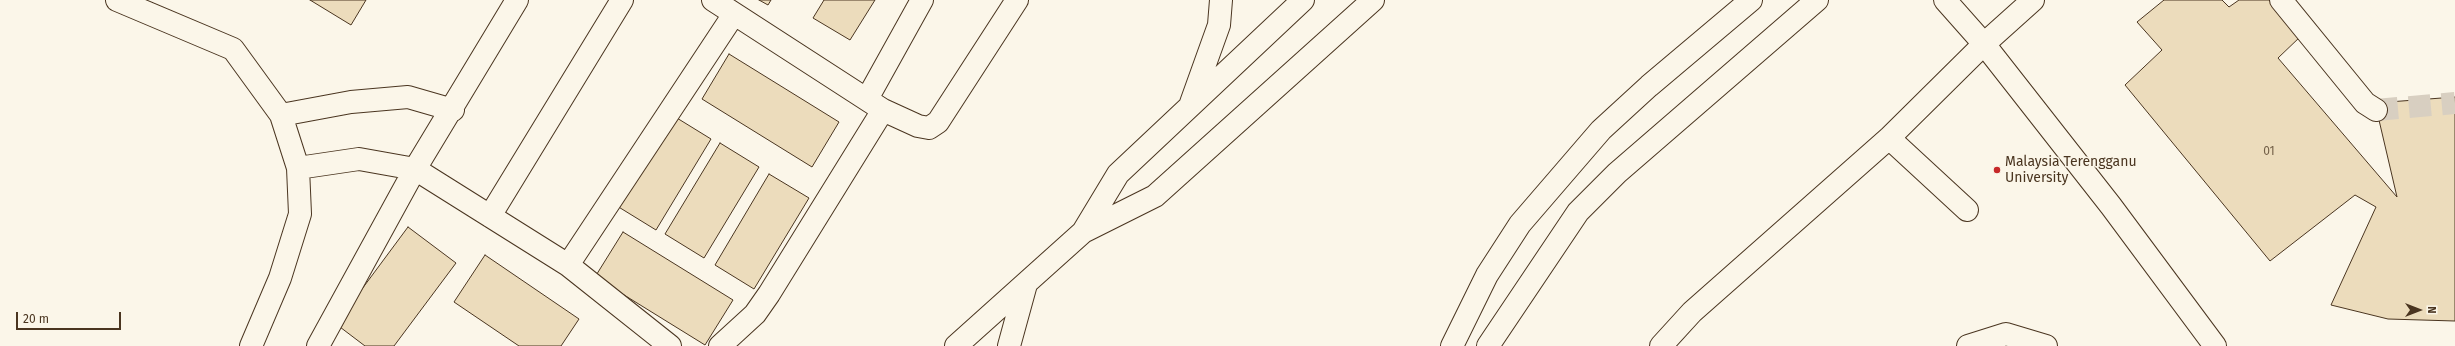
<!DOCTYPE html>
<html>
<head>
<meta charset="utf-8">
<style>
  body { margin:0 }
  #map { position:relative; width:2455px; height:346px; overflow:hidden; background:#fbf6e9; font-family:"Fira Sans",sans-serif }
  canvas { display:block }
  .north { position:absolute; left:2399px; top:290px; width:40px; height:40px; -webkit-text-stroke:3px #fbf6e9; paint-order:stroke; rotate:90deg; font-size:11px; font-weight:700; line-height:16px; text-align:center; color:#4a3520 }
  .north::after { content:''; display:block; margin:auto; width:14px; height:18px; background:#4a3520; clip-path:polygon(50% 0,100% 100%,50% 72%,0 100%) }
  .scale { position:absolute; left:16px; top:312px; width:105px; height:18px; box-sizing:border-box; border:2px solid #4a3520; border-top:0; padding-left:5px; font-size:12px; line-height:14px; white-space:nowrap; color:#4a3520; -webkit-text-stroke:3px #fbf6e9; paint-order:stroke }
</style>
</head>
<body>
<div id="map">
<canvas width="2455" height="346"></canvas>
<div class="north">N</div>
<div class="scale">20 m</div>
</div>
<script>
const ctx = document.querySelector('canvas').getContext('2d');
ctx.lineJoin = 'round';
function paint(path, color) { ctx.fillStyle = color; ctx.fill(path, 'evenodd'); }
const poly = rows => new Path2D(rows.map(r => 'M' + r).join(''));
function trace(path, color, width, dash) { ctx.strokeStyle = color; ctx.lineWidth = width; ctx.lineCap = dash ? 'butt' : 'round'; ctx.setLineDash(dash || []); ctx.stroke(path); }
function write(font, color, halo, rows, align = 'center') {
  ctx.font = font + ' "Fira Sans",sans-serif'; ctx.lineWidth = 3; ctx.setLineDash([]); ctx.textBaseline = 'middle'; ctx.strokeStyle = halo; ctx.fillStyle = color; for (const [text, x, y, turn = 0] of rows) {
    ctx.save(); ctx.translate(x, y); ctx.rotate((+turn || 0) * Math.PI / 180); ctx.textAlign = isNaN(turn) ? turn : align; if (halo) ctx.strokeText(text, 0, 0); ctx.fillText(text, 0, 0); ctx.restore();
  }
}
const building = poly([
  [310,0,366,0,351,25,310,0],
  [759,0,771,0,768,5,759,0],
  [824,0,875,0,850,40,813,18,824,0],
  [2164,0,2222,0,2229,7,2239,0,2269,0,2301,36,2278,58,2397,197,2375,103,2455,97,2455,321,2388,319,2331,305,2376,207,2355,195,2270,261,2125,85,2162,50,2137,22,2164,0],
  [729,54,839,122,812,167,702,99,729,54],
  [672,115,711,139,656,230,617,206,672,115],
  [720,143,759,167,704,258,665,234,720,143],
  [769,174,809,198,754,289,715,265,769,174],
  [408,227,456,263,394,346,365,346,336,324,408,227],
  [623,232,733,300,705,345,595,277,623,232],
  [485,255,579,319,561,346,519,346,454,302,485,255]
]);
const minorTunnel = poly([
  [2376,110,2455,103]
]);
const minor = poly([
  [117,0,233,49,281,115,298,168,300,214,280,278,251,346],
  [713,0,883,110],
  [1945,0,1984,44,2033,0],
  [2281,0,2365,103,2376,110],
  [867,99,922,0],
  [281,115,351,102,408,97,453,110],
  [1889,138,1967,210],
  [298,168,359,159,415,169,568,265,670,346],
  [490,216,622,0],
  [568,265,734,14],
  [318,346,415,169,517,0],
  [720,346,755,314,769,294,883,110,918,126,929,128,938,122,1017,0],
  [1452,346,1487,275,1520,224,1601,130,1649,86,1751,0],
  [1488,346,1578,212,1617,173,1817,0],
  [1661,346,1692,312,1889,138,1984,44,2111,206,2215,346],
  [1968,346,2006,334,2046,346]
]);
const major = poly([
  [1191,103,1219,25,1221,0],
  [1083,232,1118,174,1303,0],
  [956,346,1083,232,1155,196,1373,0],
  [1009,346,1026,284]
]);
const markers = [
  [1997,170,4,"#c62828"]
];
const numberNames = [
  ["01",2269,152]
];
const poiNames = [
  ["Malaysia Terengganu",2005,162],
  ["University",2005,178]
];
paint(building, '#ecdcbc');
trace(building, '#4a3520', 1);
trace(minorTunnel, '#d8cfc1', 22, [22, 11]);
trace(minor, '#4a3520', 24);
trace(major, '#4a3520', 24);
trace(minor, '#fbf6e9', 22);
trace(major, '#fbf6e9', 22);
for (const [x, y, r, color] of markers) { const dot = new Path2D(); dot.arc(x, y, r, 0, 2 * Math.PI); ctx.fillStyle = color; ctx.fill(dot); trace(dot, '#fbf6e9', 1.5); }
write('12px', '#725f47', null, numberNames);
write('14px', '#4a3520', '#fbf6e9', poiNames, 'left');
</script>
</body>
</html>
